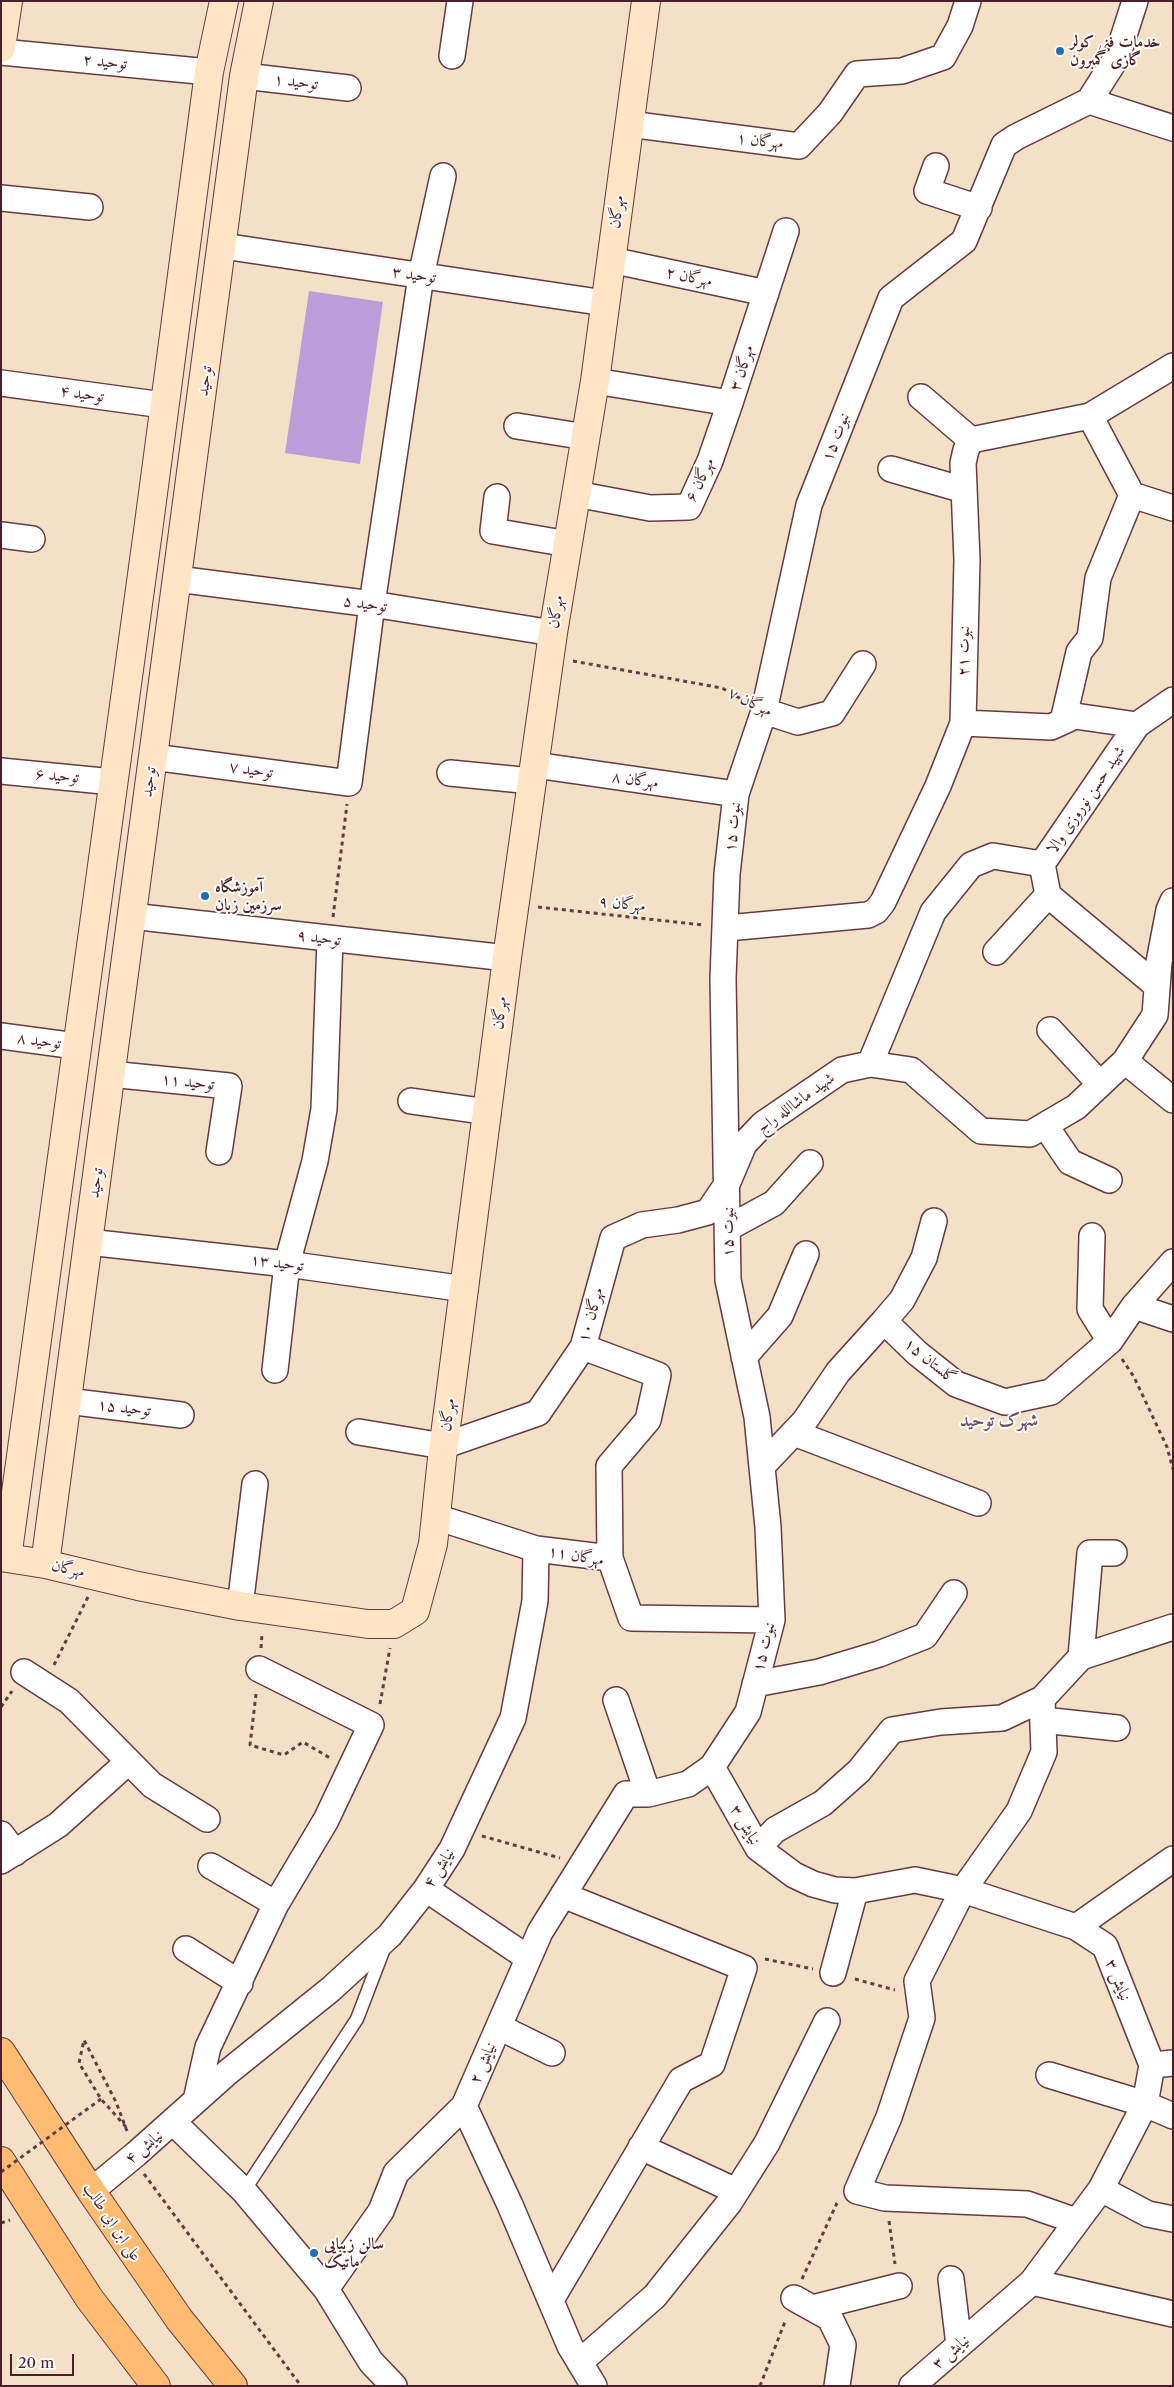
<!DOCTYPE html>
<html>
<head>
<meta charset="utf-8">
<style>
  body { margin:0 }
  #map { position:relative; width:1174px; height:2387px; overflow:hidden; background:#f4e0c6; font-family:"Libre Caslon Text",serif }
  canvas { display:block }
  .frame { position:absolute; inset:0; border:2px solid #4a1f2b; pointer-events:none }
  .scale { position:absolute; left:10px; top:2354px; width:64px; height:22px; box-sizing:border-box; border:2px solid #4a1f2b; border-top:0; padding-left:6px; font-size:15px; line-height:18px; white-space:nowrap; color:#4a1f2b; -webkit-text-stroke:4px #fdfcf7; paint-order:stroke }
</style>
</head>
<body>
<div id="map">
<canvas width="1174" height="2387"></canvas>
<div class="frame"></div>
<div class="scale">20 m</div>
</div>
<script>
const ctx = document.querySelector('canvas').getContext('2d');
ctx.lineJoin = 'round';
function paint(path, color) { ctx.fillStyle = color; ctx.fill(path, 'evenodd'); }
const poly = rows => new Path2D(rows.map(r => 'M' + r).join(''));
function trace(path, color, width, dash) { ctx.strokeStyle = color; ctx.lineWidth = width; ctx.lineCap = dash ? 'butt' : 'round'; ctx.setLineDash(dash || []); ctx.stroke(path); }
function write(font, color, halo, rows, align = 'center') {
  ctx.font = font + ' "Libre Caslon Text",Amiri,serif'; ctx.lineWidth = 4; ctx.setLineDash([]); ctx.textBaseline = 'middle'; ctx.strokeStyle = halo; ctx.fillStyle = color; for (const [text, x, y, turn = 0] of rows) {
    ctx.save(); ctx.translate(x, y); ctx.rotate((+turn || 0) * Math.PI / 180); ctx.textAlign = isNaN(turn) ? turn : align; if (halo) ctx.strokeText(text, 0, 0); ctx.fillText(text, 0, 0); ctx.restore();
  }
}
const building = poly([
  [309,291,383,302,360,464,285,453]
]);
const path = poly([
  [573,661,722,688,743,700],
  [538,907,703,925],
  [333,917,347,804],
  [1122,1359,1134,1377,1167,1447,1173,1469],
  [261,1648,262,1634],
  [54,1665,88,1597],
  [256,1694,250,1745,284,1755,303,1742,330,1758],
  [380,1704,390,1648],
  [1,1707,12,1691],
  [482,1836,560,1858],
  [765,1959,813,1969],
  [855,1979,895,1990],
  [126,2127,101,2099,79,2063,84,2040,116,2102,127,2131],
  [144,2174,301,2386],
  [889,2221,895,2264],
  [1,2223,10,2220],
  [802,2279,837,2203],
  [760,2386,786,2319]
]);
const lane = poly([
  [244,2191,357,2019,385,1946]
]);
const street = poly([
  [1,52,209,72],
  [452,56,460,1],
  [244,76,348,88],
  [1089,101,1173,128],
  [629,124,799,146,830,113,857,74,902,71,943,57,960,26,968,1],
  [936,166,927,191,979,208],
  [1,198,90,207],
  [223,246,605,303],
  [611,260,766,293],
  [595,381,730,403,786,231],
  [1,383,163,405],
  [921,397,971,440],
  [1090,416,1132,495,1173,508],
  [517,426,586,437],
  [891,469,964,490],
  [576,494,650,508,689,507,710,461,730,403],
  [497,497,493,531,568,544],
  [1,535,32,539],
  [177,579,372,604,553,633],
  [764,711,798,722,832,713,863,664],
  [1063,721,1079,652,1090,638,1098,578,1132,495],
  [963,723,1051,727,1075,716,1137,725],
  [153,757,349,783,372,604,421,276,443,176],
  [535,765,736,794],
  [1,771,113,782],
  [450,773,532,781],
  [1042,864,1048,895,1157,986],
  [131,916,507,958],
  [727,928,868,915,876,911,883,902,938,786,963,723,967,560,963,463,966,450,971,440,1090,416,1173,366],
  [996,952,1048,895],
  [1050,1030,1100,1084],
  [1,1036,76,1046],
  [1125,1061,1173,1100],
  [870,1064,933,912,971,865,993,856,1042,864,1137,725,1173,700],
  [110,1074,229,1086,219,1152],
  [411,1101,488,1112],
  [1045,1125,1070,1162,1109,1180],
  [728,1228,774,1203,810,1163],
  [1092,1236,1090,1309,1110,1341],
  [88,1242,287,1264,465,1289],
  [1134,1306,1173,1319],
  [884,1321,902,1300,924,1258,934,1221],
  [583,1347,658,1375,648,1420,609,1466,610,1558],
  [744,1357,780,1316,806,1254],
  [275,1370,287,1264,315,1161,324,1109,330,939],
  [67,1401,181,1415],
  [359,1432,443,1446,538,1413,583,1347,613,1238,642,1225,678,1220,708,1212,727,1184,744,1144,763,1124,842,1070,870,1064,911,1070,981,1131,1030,1134,1076,1107,1125,1061,1155,1015,1159,962,1169,910,1173,901],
  [794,1433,978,1503],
  [762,1466,804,1422,838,1372,884,1321,917,1353,956,1384,1005,1402,1051,1392,1110,1341,1134,1306,1173,1262],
  [436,1517,536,1549,610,1558,631,1618,772,1620],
  [240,1606,255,1484],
  [1081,1657,1090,1553,1114,1553],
  [24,1672,69,1701,152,1785,207,1819],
  [755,1684,819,1672,879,1654,925,1636,954,1593],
  [1042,1699,1044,1752,1019,1811,963,1890,917,1981,922,2018,889,2117,857,2191,885,2198,1027,2204,1076,2221],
  [616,1700,648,1794],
  [1043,1720,1117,1728],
  [712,1767,758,1848,794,1875,813,1884,835,1890,855,1891,915,1880,963,1890,1076,1927,1105,1946,1152,2065,1145,2104,1101,2189,1032,2282,912,2386],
  [1,1834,15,1853],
  [758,1848,775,1830,823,1803,859,1771,892,1730,941,1722,1002,1718,1042,1699,1081,1657,1173,1627],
  [1,1861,58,1825,128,1762],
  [211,1866,276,1904],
  [426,1889,528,1958],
  [1076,1927,1173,1859],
  [186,1949,240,1983],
  [833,1973,855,1891],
  [499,2027,552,2053],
  [1152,2065,1173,2063],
  [1049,2075,1145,2104,1173,2116],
  [196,2100,208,2047,276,1904,326,1820,371,1725,259,1669],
  [464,2106,510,2205,570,2346,594,2386],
  [173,2122,244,2191,326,2289],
  [641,2147,736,2191],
  [1101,2189,1148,2214,1173,2219],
  [91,2191,136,2154,228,2072,331,1989,390,1935,426,1889,452,1849,513,1718,535,1601,536,1549],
  [951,2279,959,2345],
  [1032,2282,1173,2314],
  [794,2298,830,2318,843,2345,837,2386],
  [551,2300,681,2080,712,2064,744,1968,563,1895],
  [812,2308,899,2286],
  [580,2362,655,2296,729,2203,767,2143,827,2021],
  [394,2386,371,2362,326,2289,381,2211,396,2173,464,2106,540,1932,626,1794,648,1794,688,1784,712,1767,748,1712,772,1620,768,1527,757,1417,728,1280,723,978,727,874,736,794,764,711,809,505,891,298,964,241,1004,145,1016,137,1089,101,1117,57,1135,1]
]);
const secondary = poly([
  [1,48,8,1],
  [1,1557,45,1564,138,1586,240,1606,368,1624,394,1624,415,1611,433,1544,442,1458,507,958,553,633,595,381,646,1],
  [7,1558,148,531,209,72,224,1],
  [45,1564,244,76,259,1]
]);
const primary = poly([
  [1,2052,91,2191,179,2319,233,2386],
  [1,2161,89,2298,156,2386]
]);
const pathBridge = poly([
  [1,2172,101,2099]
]);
const markers = [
  [1060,51,5,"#1f6fb2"],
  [205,896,5,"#1f6fb2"],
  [314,2253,5,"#1f6fb2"]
];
const poiNames = [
  ["خدمات فنی کولر",1070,42],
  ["گازی گمبرون",1070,60],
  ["آموزشگاه",215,887],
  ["سرزمین زبان",215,905],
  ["سالن زیبایی",324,2244],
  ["ماتیک",324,2262]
];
const streetNames = [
  ["توحید ۲",105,62,6],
  ["توحید ۱",296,82,7],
  ["مهرگان ۱",760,141,7],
  ["مهرگان",617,212,-82],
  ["توحید ۳",414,275,8],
  ["مهرگان ۲",689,277,12],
  ["مهرگان ۳",742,368,-72],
  ["توحید",205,381,-82],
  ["توحید ۴",82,394,8],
  ["نبوت ۱۵",836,437,-69],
  ["مهرگان ۶",700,480,-64],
  ["توحید ۵",365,604,8],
  ["مهرگان",556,612,-81],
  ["نبوت ۲۱",964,651,-89],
  ["مهرگان ۷",750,702,26],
  ["توحید ۷",251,770,8],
  ["توحید ۶",57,776,5],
  ["مهرگان ۸",635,780,8],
  ["توحید",149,782,-82],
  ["شهید حسن نوروزی والا",1086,800,-56],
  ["نبوت ۱۵",733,827,-84],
  ["مهرگان ۹",622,904,6],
  ["توحید ۹",319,938,7],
  ["مهرگان",500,1013,-83],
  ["توحید ۸",39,1041,8],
  ["توحید ۱۱",188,1082,6],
  ["شهید ماشاالله راج",796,1103,-36],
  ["توحید",96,1183,-82],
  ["نبوت ۱۵",728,1232,-90],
  ["توحید ۱۳",277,1263,7],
  ["مهرگان ۱۰",591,1315,-74],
  ["گلستان ۱۵",930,1361,39],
  ["توحید ۱۵",124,1408,7],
  ["مهرگان",448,1415,-82],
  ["مهرگان ۱۱",576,1556,10],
  ["مهرگان",68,1569,13],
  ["نبوت ۱۵",764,1647,-76],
  ["نیایش ۳",745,1825,59],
  ["نیایش ۴",439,1868,-58],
  ["نیایش ۳",1118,1980,68],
  ["نیایش ۲",483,2063,-67],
  ["نیایش ۴",144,2147,-40],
  ["علی ابن ابی طالب",112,2222,56],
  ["نیایش ۳",951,2352,-41]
];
const neighbourhoodNames = [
  ["شهرک توحید",999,1421]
];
paint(building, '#bd9dd9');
trace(lane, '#643c42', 15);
trace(street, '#643c42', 28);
trace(secondary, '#643c42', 30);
trace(primary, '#643c42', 30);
trace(path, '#643c42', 3, [4, 4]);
trace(lane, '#fff', 12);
trace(street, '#fff', 25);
trace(secondary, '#ffe4c6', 28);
trace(primary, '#febb71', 28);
trace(pathBridge, '#643c42', 3, [4, 4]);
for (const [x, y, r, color] of markers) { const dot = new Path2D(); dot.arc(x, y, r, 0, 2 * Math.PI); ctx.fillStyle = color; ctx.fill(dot); trace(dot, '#fdfcf7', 2); }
write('bold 16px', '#4a1f2b', '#fdfcf7', poiNames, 'left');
write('16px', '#4a1f2b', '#fdfcf7', streetNames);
write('bold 18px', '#724b68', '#fdfcf7', neighbourhoodNames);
</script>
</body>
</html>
